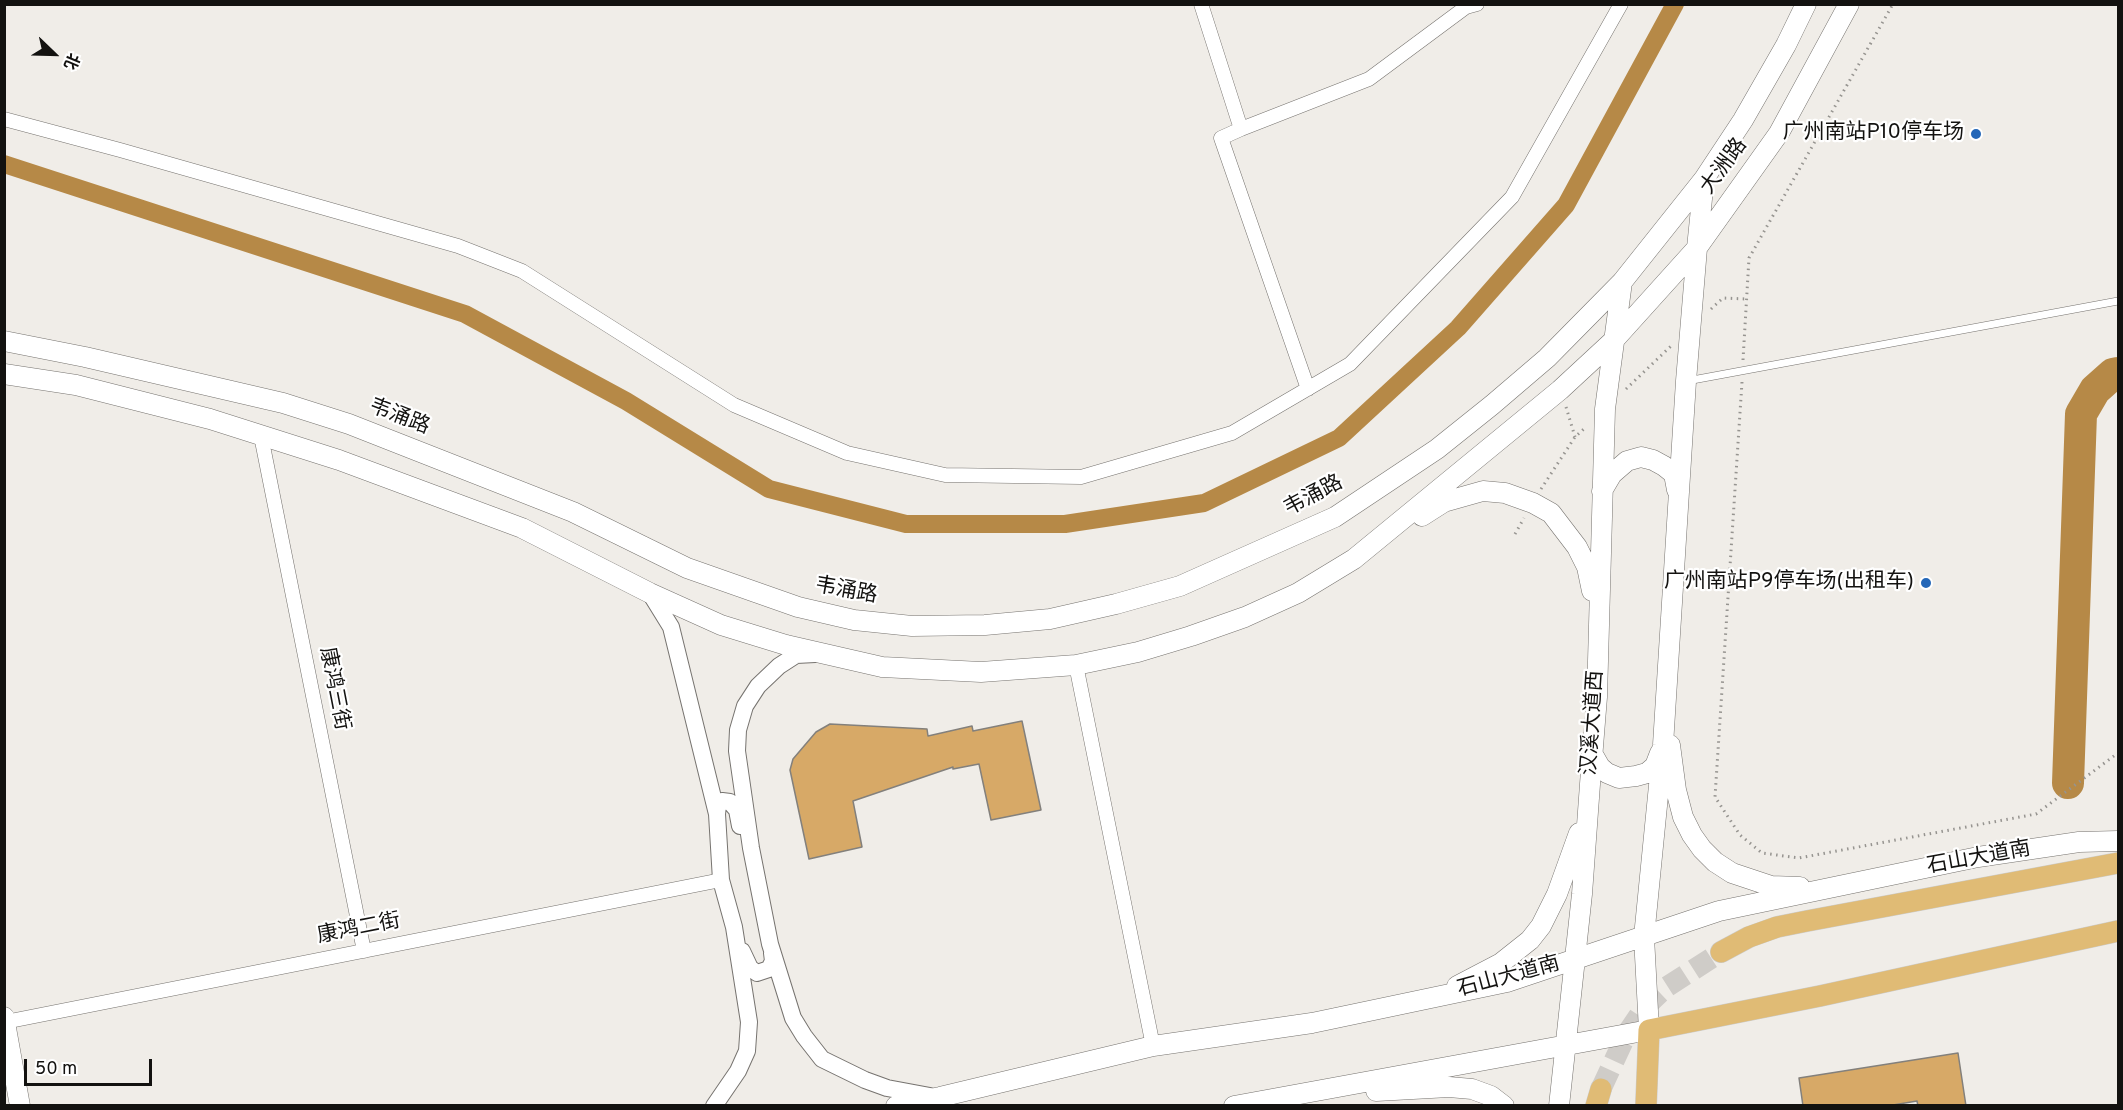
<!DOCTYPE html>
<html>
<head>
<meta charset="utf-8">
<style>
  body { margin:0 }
  #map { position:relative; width:2123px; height:1110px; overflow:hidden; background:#f0ede8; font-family:Overpass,"Noto Sans SC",sans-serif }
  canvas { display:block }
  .frame { position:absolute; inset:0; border:6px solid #131210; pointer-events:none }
  .north { position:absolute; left:24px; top:24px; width:60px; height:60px; -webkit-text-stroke:4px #fff; paint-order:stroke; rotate:113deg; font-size:16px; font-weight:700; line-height:24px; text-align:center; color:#131210 }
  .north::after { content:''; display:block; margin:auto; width:21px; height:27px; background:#131210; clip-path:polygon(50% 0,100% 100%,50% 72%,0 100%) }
  .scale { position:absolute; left:24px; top:1059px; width:128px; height:27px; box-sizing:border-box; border:3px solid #131210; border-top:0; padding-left:8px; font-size:18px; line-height:21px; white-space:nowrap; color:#131210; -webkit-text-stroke:4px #fff; paint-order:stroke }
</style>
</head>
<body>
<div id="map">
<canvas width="2123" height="1110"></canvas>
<div class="frame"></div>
<div class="north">北</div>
<div class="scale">50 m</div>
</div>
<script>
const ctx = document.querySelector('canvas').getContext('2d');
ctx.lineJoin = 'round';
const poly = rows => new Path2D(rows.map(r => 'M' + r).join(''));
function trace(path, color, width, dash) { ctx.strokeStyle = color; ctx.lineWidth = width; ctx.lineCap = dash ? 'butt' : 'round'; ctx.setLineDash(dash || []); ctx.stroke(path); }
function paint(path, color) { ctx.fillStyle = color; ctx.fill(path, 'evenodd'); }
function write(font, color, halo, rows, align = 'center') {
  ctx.font = font + ' Overpass,"Noto Sans SC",sans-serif'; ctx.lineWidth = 4.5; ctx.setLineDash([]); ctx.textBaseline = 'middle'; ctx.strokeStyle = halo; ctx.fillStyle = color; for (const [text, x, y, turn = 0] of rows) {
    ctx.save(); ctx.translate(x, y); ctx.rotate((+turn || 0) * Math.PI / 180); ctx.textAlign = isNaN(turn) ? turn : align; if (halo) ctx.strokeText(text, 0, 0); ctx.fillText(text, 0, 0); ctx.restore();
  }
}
const canal = poly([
  [4,164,465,314,626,401,769,489,906,524,1065,524,1204,503,1339,438,1458,328,1566,205,1675,4]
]);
const river = poly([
  [2068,783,2081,414,2095,390,2113,374,2118,373]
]);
const building = poly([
  [1022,721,1041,810,991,820,979,764,953,769,953,767,853,801,862,847,809,859,790,770,793,759,816,732,830,724,927,729,928,736,972,726,973,731,1022,721],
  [1958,1053,1966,1106,1918,1106,1917,1101,1887,1106,1803,1106,1799,1078,1958,1053]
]);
const primaryTunnel = poly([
  [1601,1089,1626,1035,1644,1008,1665,988,1721,952]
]);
const path = poly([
  [1711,309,1723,298,1747,299],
  [1743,360,1749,258,1893,4],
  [1742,382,1715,797,1740,835,1762,853,1799,858,2036,814,2118,753],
  [1626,389,1671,346],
  [1566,407,1575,437],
  [1541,489,1575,437,1586,427],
  [1515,534,1524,518]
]);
const service = poly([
  [1687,381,2118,301]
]);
const minor = poly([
  [1201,4,1241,129,1221,138,1308,389],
  [4,119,120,150,458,246,522,271,734,405,847,453,945,475,1081,477,1232,433,1350,364,1512,197,1621,4],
  [1241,129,1369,79,1466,7,1477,4],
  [261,436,364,951],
  [1076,665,1153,1046],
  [5,1022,721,880]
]);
const tertiary = poly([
  [650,593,671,627,717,814,721,880,734,927,749,1022,747,1051,738,1071,714,1106],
  [815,654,796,655,779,666,758,686,745,706,738,730,737,751,751,848,770,944,793,1018,804,1036,822,1059,865,1080,887,1088,930,1096],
  [717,814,718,805,722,801,730,802,737,810,740,826],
  [742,951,750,968,757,973,769,969,773,961,772,953]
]);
const secondary = poly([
  [4,341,85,357,283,403,349,424,573,512,687,568,798,607,854,620,912,626,985,625,1050,619,1116,604,1180,586,1335,517,1437,449,1492,405,1547,358,1622,282,1704,179,1743,120,1786,45,1806,4],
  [4,374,76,385,210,419,339,460,522,528,650,593,721,625,786,645,882,667,981,672,1076,665,1138,652,1191,636,1245,617,1298,593,1354,559,1560,390,1614,340,1697,248,1779,133,1849,4],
  [1602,491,1612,474,1627,461,1641,457,1653,460,1664,466,1674,474,1677,490],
  [1422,516,1444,502,1483,491,1505,493,1533,503,1551,513,1577,547,1587,567,1592,591],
  [1670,745,1676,790,1683,817,1692,835,1702,849,1715,862,1732,873,1771,886,1800,887],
  [1592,753,1600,767,1607,773,1619,778,1636,776,1647,773,1655,766,1660,753],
  [1457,986,1501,963,1530,940,1541,926,1557,894,1579,833],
  [4,1017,20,1106],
  [1376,1091,1449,1087,1472,1089,1491,1096,1504,1106],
  [896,1106,940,1097,1153,1046,1312,1023,1507,982,1719,911,1978,857,2079,842,2118,841],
  [1234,1106,1649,1030,1644,937,1663,745,1686,381,1697,248,1704,179],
  [1559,1106,1582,894,1590,784,1597,697,1605,409,1622,282]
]);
const primary = poly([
  [1721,952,1749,937,1777,927,1807,921,2118,863],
  [1596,1106,1601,1089],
  [1646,1106,1649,1030,1820,996,2118,931]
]);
const markers = [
  [1976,134,6,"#2467b8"],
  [1926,583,6,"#2467b8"]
];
const poiNames = [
  ["广州南站P10停车场",1964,134],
  ["广州南站P9停车场(出租车)",1914,583]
];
const streetNames = [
  ["大洲路",1725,167,-54],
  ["韦涌路",399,418,21],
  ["韦涌路",1314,497,-28],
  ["韦涌路",846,592,10],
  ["康鸿三街",333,689,79],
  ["汉溪大道西",1594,723,-86],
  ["石山大道南",1979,859,-10],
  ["康鸿二街",359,930,-11],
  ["石山大道南",1509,978,-15]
];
trace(canal, '#b68947', 18);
trace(river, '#b68947', 32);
paint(building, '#d7a967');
trace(building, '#83807c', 1.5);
trace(primaryTunnel, '#cfccc8', 21, [21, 10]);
trace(service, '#76736f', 8);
trace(minor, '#76736f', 15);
trace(tertiary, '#76736f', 18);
trace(secondary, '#76736f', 21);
trace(primary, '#cbcbca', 22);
trace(path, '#969490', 3, [1.5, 4.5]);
trace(service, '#fff', 7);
trace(minor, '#fff', 14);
trace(tertiary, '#fff', 16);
trace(secondary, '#fff', 20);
trace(primary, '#e0bb75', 21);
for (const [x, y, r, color] of markers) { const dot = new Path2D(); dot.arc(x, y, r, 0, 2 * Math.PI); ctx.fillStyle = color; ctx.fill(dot); trace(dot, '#fff', 2); }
write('21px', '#131210', '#fff', poiNames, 'right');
write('21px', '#131210', '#fff', streetNames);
</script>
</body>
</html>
